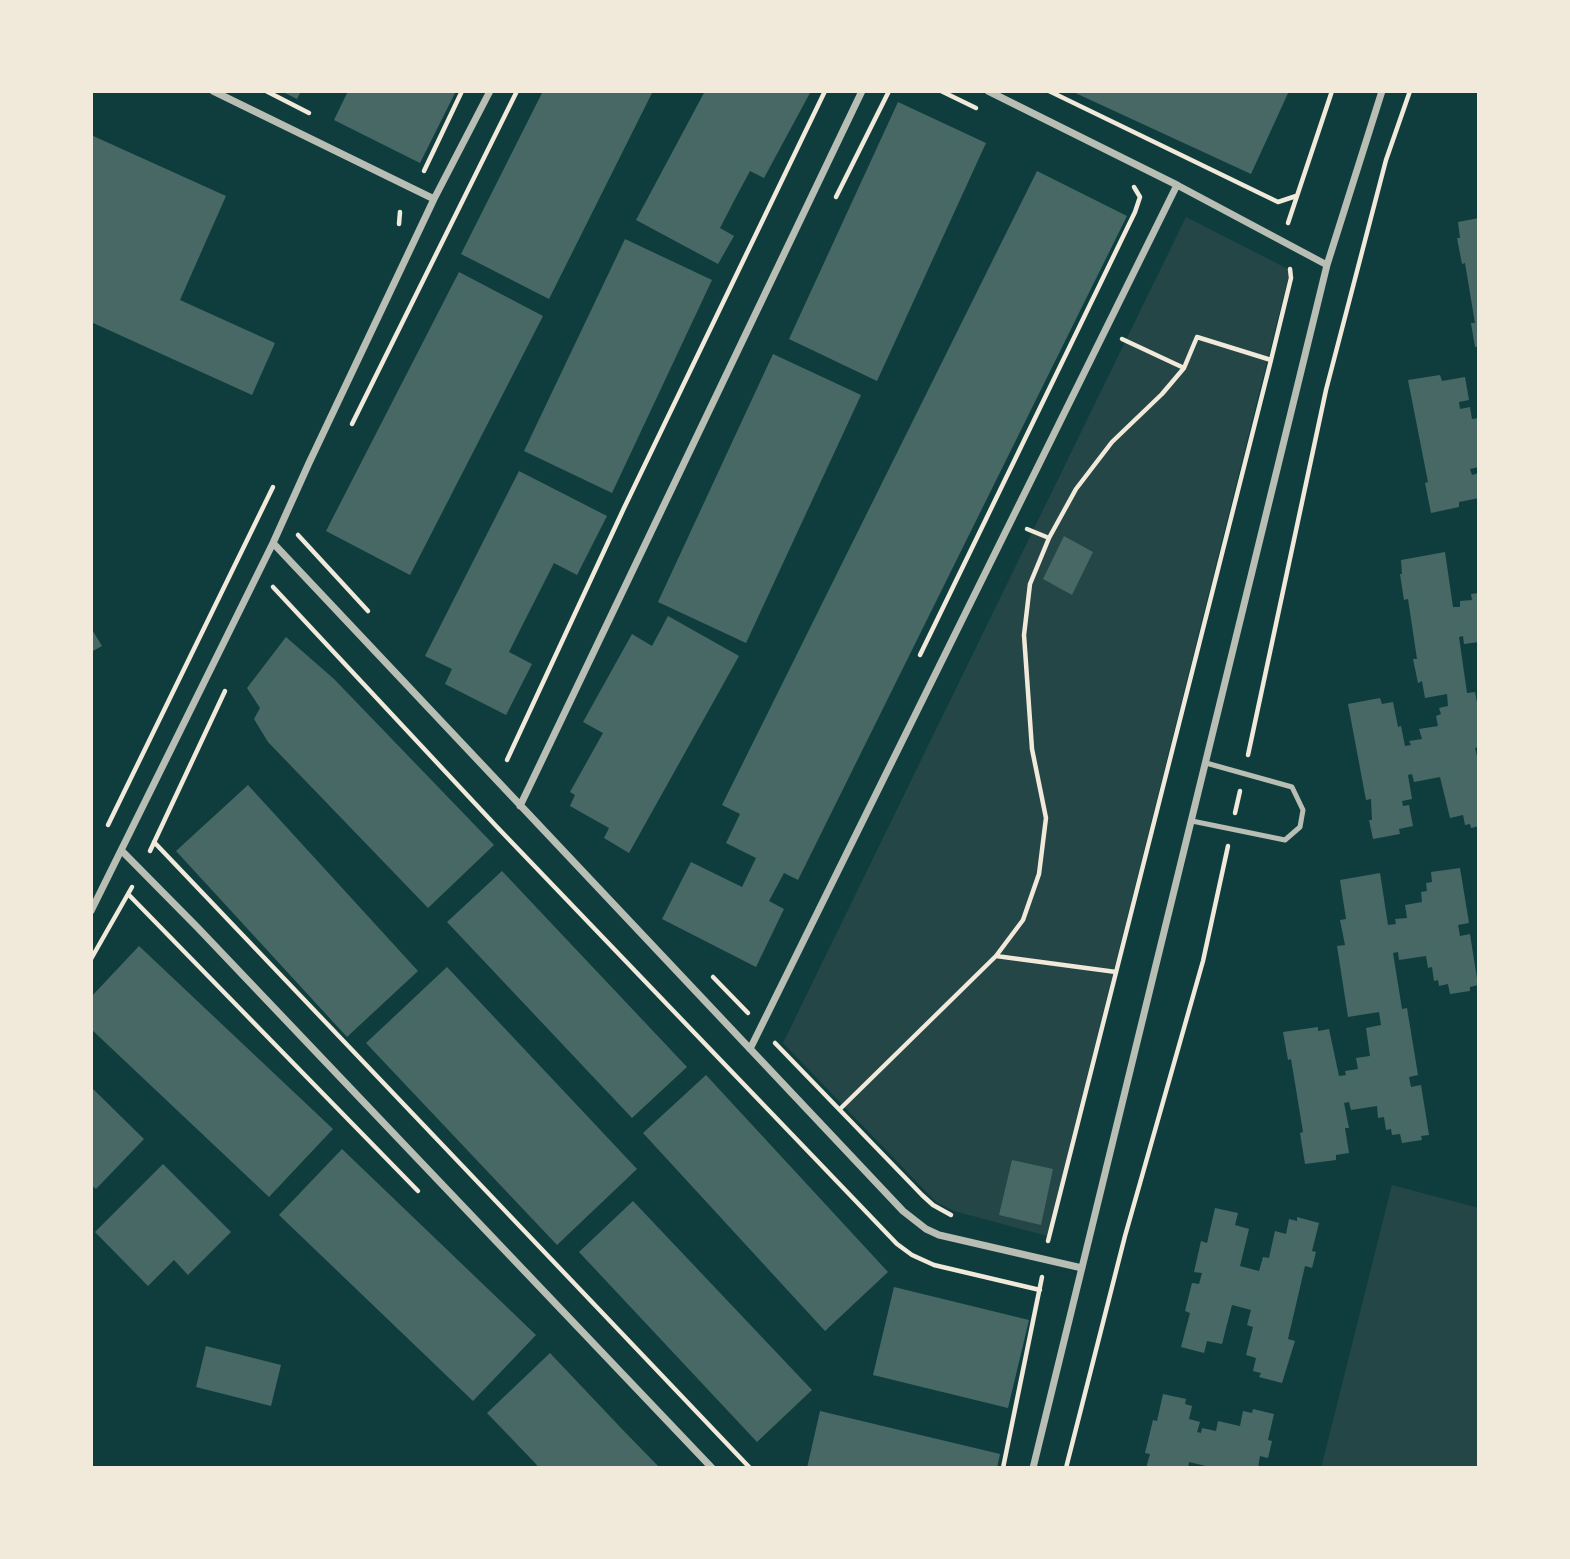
<!DOCTYPE html>
<html>
<head>
<meta charset="utf-8">
<style>
  body { margin:0 }
  #map { position:relative; width:1570px; height:1559px; overflow:hidden; background:#0f3d3e; font-family:"IBM Plex Serif",serif }
  canvas { display:block }
  .frame { position:absolute; inset:0; border:93px solid #f1e9da; pointer-events:none }
</style>
</head>
<body>
<div id="map">
<canvas width="1570" height="1559"></canvas>
<div class="frame"></div>
</div>
<script>
const ctx = document.querySelector('canvas').getContext('2d');
ctx.lineJoin = 'round';
function paint(path, color) { ctx.fillStyle = color; ctx.fill(path, 'evenodd'); }
const poly = rows => new Path2D(rows.map(r => 'M' + r).join(''));
function trace(path, color, width, dash) { ctx.strokeStyle = color; ctx.lineWidth = width; ctx.lineCap = dash ? 'butt' : 'round'; ctx.setLineDash(dash || []); ctx.stroke(path); }
const green = poly([
  [1186,217,1290,270,1047,1236,954,1211,936,1202,783,1043],
  [1392,1185,1479,1208,1479,1468,1321,1468]
]);
const building = poly([
  [281,91,301,91,297,99],
  [348,91,456,91,420,163,334,120],
  [543,91,653,91,549,299,461,254],
  [705,91,811,91,764,178,750,171,735,199,720,228,734,236,718,264,636,220],
  [1071,91,1289,91,1251,174],
  [898,102,986,143,877,381,789,339],
  [91,135,226,196,180,300,275,343,252,395,91,322],
  [1037,171,1127,216,798,880,784,873,769,901,784,909,756,967,662,919,691,862,742,887,756,858,726,843,740,814,722,805],
  [1479,218,1479,346,1475,347,1471,323,1475,323,1465,263,1462,264,1457,238,1460,238,1458,222],
  [625,239,712,280,612,493,524,451],
  [459,272,543,316,410,575,326,531],
  [773,354,861,395,746,643,658,602],
  [1440,375,1442,381,1465,377,1469,400,1459,402,1460,409,1470,407,1472,419,1479,418,1479,467,1470,469,1472,475,1479,473,1479,498,1459,502,1459,507,1431,513,1425,483,1428,482,1408,380],
  [519,471,607,516,577,575,554,563,524,622,509,652,532,664,506,715,445,684,452,669,425,656],
  [1064,536,1093,552,1072,595,1043,579],
  [1445,552,1453,607,1460,607,1460,601,1472,600,1471,594,1479,593,1479,642,1464,644,1463,636,1459,637,1467,693,1475,692,1479,713,1479,747,1475,748,1477,756,1479,755,1479,826,1471,828,1470,824,1465,825,1463,815,1450,818,1440,777,1414,782,1412,774,1408,775,1412,799,1402,801,1403,806,1409,805,1413,826,1399,829,1400,834,1373,839,1369,820,1372,820,1371,799,1366,800,1348,704,1380,698,1382,704,1393,702,1398,727,1401,726,1405,746,1411,745,1409,741,1422,739,1419,729,1438,726,1436,716,1441,714,1439,708,1448,706,1447,694,1425,698,1422,681,1418,683,1413,659,1417,659,1408,599,1404,600,1400,574,1402,574,1401,560],
  [668,616,739,656,629,853,604,838,609,828,570,806,575,795,570,792,603,733,583,722,632,634,652,646],
  [91,628,102,646,91,652],
  [286,637,334,679,494,845,428,908,268,742,254,719,260,708,247,688],
  [248,785,418,971,347,1037,176,851],
  [1460,868,1469,923,1458,925,1460,936,1470,934,1478,985,1470,987,1470,991,1450,994,1448,984,1439,986,1438,980,1434,981,1432,967,1428,968,1426,956,1399,960,1398,952,1393,953,1402,1009,1407,1008,1418,1075,1409,1077,1411,1087,1421,1085,1429,1135,1421,1136,1422,1140,1402,1143,1400,1134,1392,1135,1391,1129,1386,1130,1384,1117,1378,1118,1377,1106,1351,1110,1349,1102,1344,1103,1349,1128,1345,1128,1349,1153,1336,1155,1336,1160,1305,1164,1300,1133,1303,1132,1291,1059,1288,1060,1283,1032,1318,1027,1318,1031,1329,1029,1339,1076,1346,1075,1345,1071,1358,1069,1356,1058,1370,1056,1366,1028,1381,1025,1379,1012,1348,1017,1337,946,1345,945,1340,920,1346,919,1340,880,1380,873,1388,925,1396,924,1395,919,1407,918,1405,905,1422,902,1421,892,1427,891,1426,883,1432,882,1431,872],
  [502,871,687,1067,632,1118,447,922],
  [139,946,333,1129,269,1197,91,1029,91,997],
  [447,967,637,1169,557,1245,366,1043],
  [706,1075,888,1272,825,1331,643,1133],
  [91,1087,144,1139,96,1189,91,1185],
  [342,1149,536,1335,473,1401,279,1215],
  [1012,1160,1053,1169,1041,1225,999,1215],
  [163,1164,231,1232,188,1275,174,1260,148,1286,95,1232],
  [633,1201,812,1390,757,1442,579,1252],
  [1215,1208,1238,1213,1235,1225,1249,1229,1240,1266,1259,1271,1263,1257,1269,1258,1275,1231,1286,1234,1289,1219,1297,1221,1297,1217,1319,1223,1312,1251,1316,1252,1312,1268,1305,1266,1288,1339,1295,1341,1282,1383,1259,1377,1261,1373,1253,1371,1256,1358,1246,1355,1253,1327,1247,1325,1251,1310,1232,1305,1222,1344,1207,1341,1204,1353,1181,1347,1190,1313,1185,1311,1192,1283,1199,1284,1202,1273,1194,1272,1201,1241,1207,1243],
  [894,1287,1029,1320,1008,1408,873,1375],
  [206,1346,281,1365,271,1406,196,1387],
  [550,1353,621,1428,660,1468,539,1468,535,1463,487,1413],
  [1163,1394,1186,1399,1185,1404,1192,1406,1189,1419,1200,1422,1197,1432,1201,1433,1202,1428,1216,1431,1218,1421,1240,1426,1243,1411,1252,1413,1253,1409,1274,1414,1268,1440,1272,1441,1268,1458,1260,1456,1258,1468,1206,1468,1206,1466,1189,1462,1188,1468,1146,1468,1150,1454,1145,1453,1153,1420,1157,1421],
  [820,1411,1000,1454,997,1468,807,1468]
]);
const path = poly([
  [266,91,309,113],
  [941,91,976,108],
  [1049,91,1278,202,1296,196],
  [424,171,462,91],
  [836,197,889,91],
  [1288,223,1332,91],
  [399,224,400,212],
  [1122,339,1184,368],
  [352,424,517,91],
  [1027,529,1049,538],
  [298,535,368,611],
  [273,587,497,827,897,1244,912,1255,934,1265,1040,1290],
  [920,655,1135,212,1140,197,1134,187],
  [1248,755,1326,390,1386,160,1410,91],
  [507,760,624,508,825,91],
  [1235,813,1240,791],
  [108,825,273,487],
  [154,842,750,1468],
  [150,851,225,691],
  [128,894,418,1191],
  [996,956,1116,972],
  [91,959,132,887],
  [713,977,748,1013],
  [775,1043,922,1195,933,1205,951,1215],
  [840,1109,996,956,1023,920,1039,874,1046,818,1032,749,1024,635,1030,584,1049,538,1076,489,1112,442,1162,394,1184,368,1197,337,1271,360],
  [1048,1241,1271,360,1291,278,1290,269],
  [1003,1468,1042,1277],
  [1066,1468,1125,1236,1203,961,1228,846]
]);
const service = poly([
  [1192,821,1285,840,1300,827,1303,810,1292,787,1206,763]
]);
const minor = poly([
  [213,91,434,199],
  [988,91,1177,185,1327,265],
  [273,543,903,1211,926,1229,939,1235,1082,1268],
  [520,806,862,91],
  [122,851,198,928,712,1468],
  [91,911,273,543,309,463,434,199,490,91],
  [750,1049,1177,185],
  [1033,1468,1327,265,1382,91]
]);
paint(green, '#244646');
paint(building, '#486865');
trace(path, '#f1e9da', 4.5);
trace(service, '#b8beb3', 5);
trace(minor, '#b8beb3', 7);
</script>
</body>
</html>
